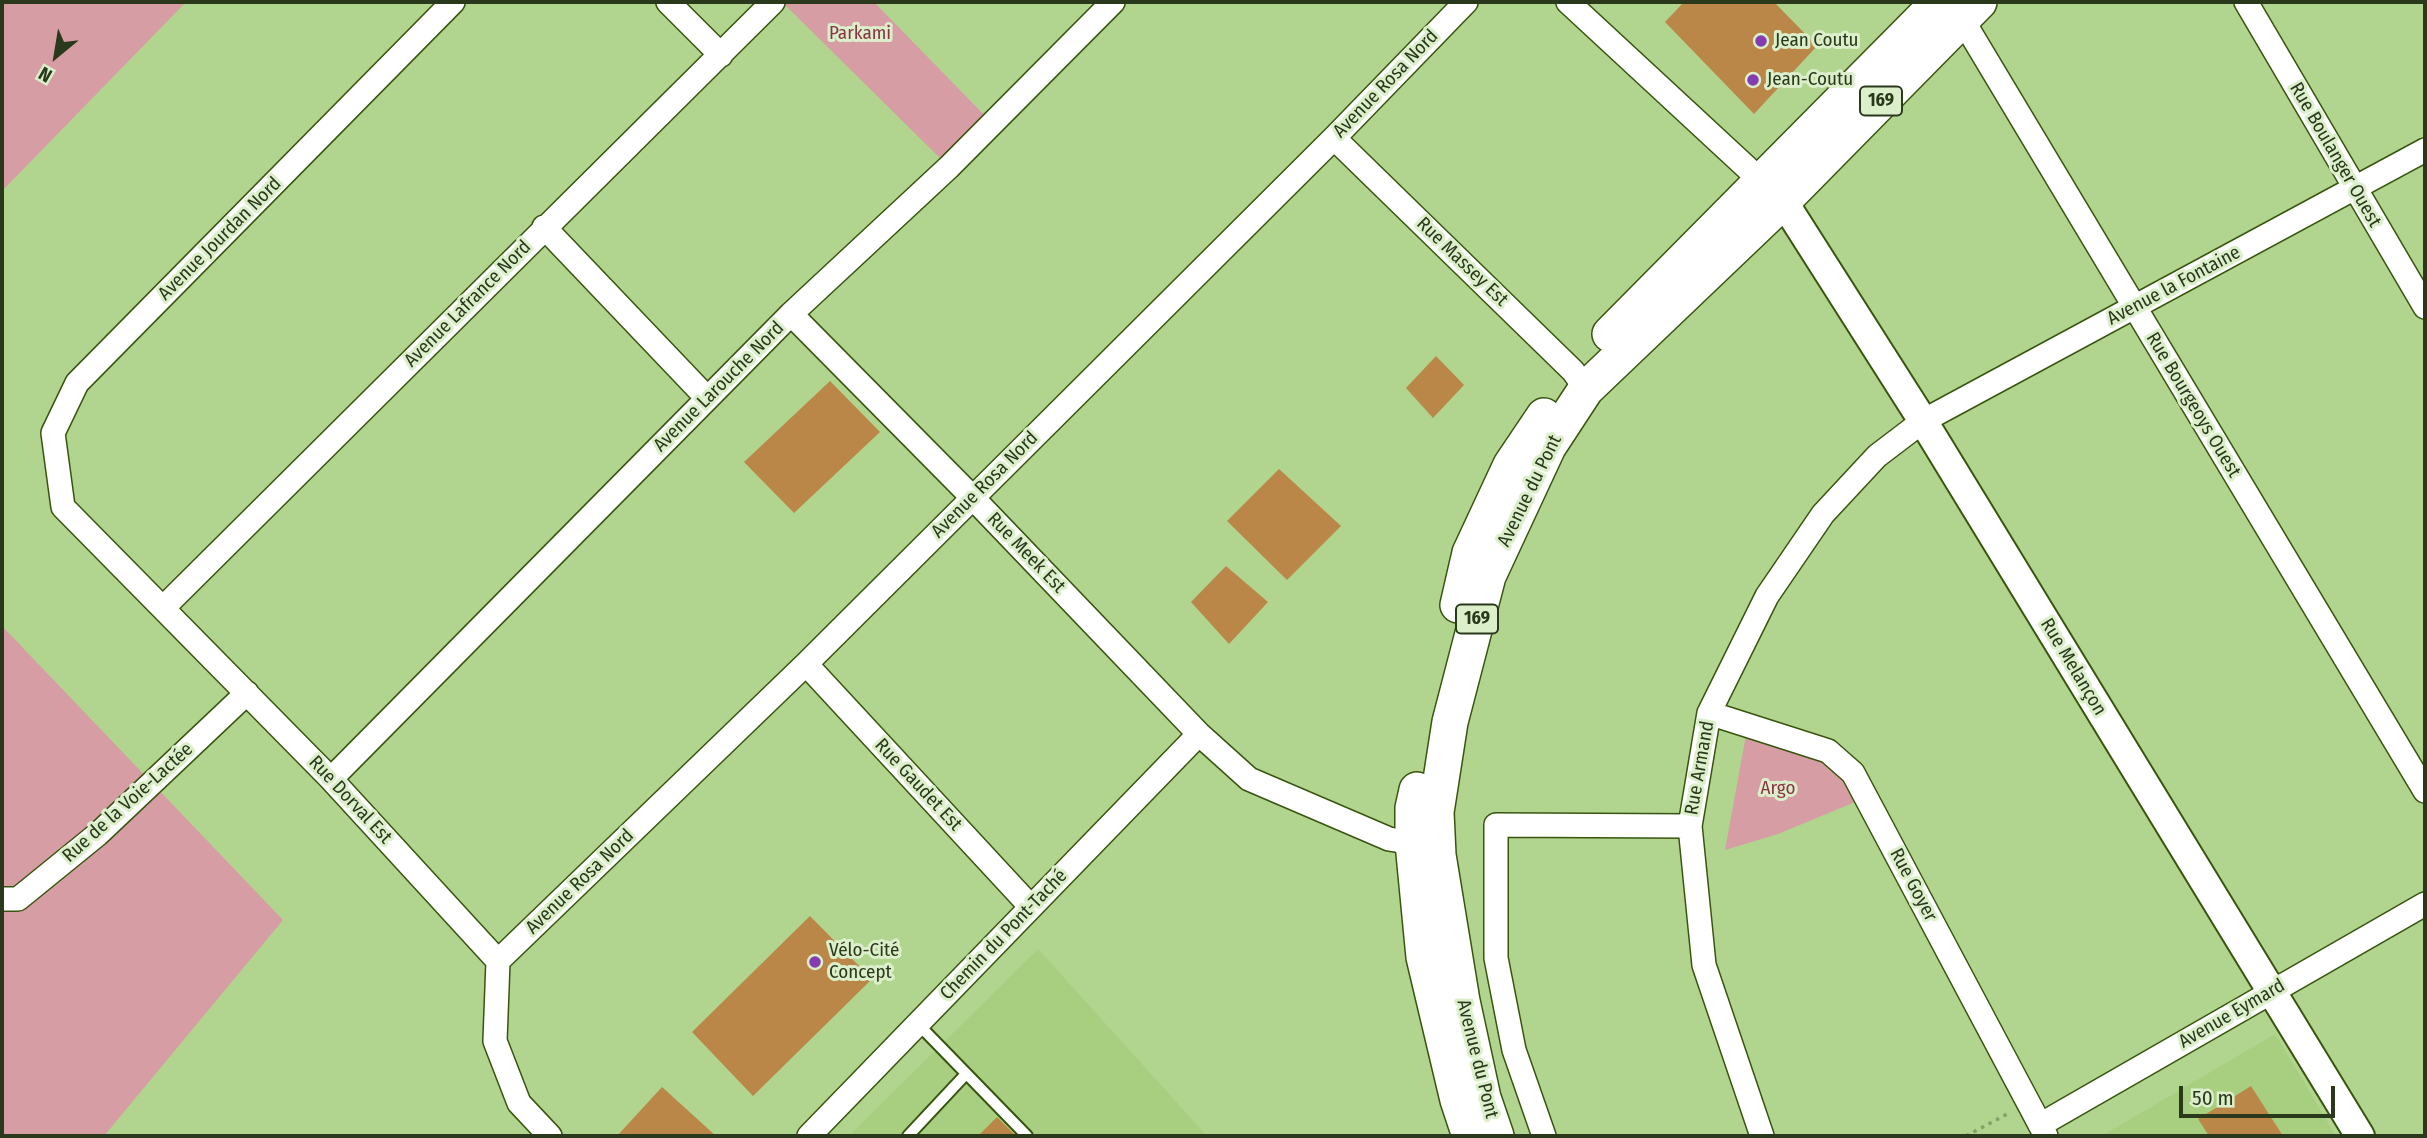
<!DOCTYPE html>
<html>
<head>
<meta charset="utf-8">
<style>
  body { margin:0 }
  #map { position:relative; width:2427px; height:1138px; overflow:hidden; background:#b1d48e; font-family:"Fira Sans Condensed",sans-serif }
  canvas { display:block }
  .frame { position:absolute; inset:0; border:4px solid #2a381c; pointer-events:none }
  .north { position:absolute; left:21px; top:21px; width:70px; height:70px; -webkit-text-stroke:5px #dcefcb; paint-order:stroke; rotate:210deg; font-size:19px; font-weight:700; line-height:28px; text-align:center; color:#2a381c }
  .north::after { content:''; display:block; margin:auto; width:24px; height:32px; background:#2a381c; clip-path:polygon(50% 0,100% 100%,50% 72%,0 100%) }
  .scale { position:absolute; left:2179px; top:1086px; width:156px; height:32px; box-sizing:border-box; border:4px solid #2a381c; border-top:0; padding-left:9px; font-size:21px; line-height:24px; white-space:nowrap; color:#2a381c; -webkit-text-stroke:5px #dcefcb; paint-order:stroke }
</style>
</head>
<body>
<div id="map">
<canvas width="2427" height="1138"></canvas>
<div class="frame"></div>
<div class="north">N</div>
<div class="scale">50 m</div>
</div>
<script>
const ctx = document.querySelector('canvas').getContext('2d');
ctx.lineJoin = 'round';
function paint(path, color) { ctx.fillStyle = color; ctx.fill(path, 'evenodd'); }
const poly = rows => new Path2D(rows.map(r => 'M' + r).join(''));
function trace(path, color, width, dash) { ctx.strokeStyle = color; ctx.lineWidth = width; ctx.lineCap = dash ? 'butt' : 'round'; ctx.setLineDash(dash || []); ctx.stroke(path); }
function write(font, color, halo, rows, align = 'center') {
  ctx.font = font + ' "Fira Sans Condensed",sans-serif'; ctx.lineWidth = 6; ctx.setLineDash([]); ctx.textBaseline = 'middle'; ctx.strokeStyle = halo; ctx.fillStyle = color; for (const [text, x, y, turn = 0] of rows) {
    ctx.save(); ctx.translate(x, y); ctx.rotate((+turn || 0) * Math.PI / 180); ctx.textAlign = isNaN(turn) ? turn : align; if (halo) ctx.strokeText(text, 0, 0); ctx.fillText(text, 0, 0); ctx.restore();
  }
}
const built = poly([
  [1038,949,1207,1136,849,1136],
  [2275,1034,2336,1136,2102,1136]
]);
const green = poly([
  [2,2,186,2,2,191],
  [782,2,874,2,993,124,949,167],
  [2,626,283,920,104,1136,2,1136],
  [1746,735,1836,763,1860,800,1778,834,1725,850]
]);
const building = poly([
  [1684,2,1774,2,1817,46,1754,114,1665,22],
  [1436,356,1464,385,1433,418,1406,388],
  [830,381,880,432,794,513,744,462],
  [1279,469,1341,526,1287,580,1227,521],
  [1226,566,1268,602,1229,644,1191,602],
  [810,916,872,979,753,1096,692,1032],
  [2251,1086,2283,1136,2209,1136,2198,1119],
  [662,1087,716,1136,617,1136],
  [997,1117,1016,1136,978,1136]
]);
const path = poly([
  [1966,1136,2011,1112]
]);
const service = poly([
  [918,1024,1027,1136],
  [908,1136,966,1074]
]);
const minor = poly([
  [453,2,77,383,53,433,63,507,331,779,498,961,495,1041,519,1103,550,1136],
  [668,2,721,55],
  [1568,2,1771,190],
  [2246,2,2425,307],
  [1954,11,1962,19,2425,791],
  [1334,138,1573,371,1586,389],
  [544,227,707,398],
  [791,314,972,497,1199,734,1249,779,1389,839,1413,843,1423,848],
  [163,608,773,2],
  [806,664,1031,907],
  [1709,713,1828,751,1853,773,2046,1136],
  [331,779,791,314,949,167,1113,2],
  [2,899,18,899,98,834,247,693],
  [498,961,806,664,1334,138,1466,2],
  [2040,1125,2425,904],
  [809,1136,1199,734],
  [1544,1136,1514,1050,1496,958,1496,825,1690,826],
  [1762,1136,1704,965,1690,826,1709,713,1767,596,1823,514,1877,456,1923,421,2425,150]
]);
const tertiary = poly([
  [1783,201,1923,421,2360,1136]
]);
const primary = poly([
  [1610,334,1939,2],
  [1458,605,1470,553,1511,465,1544,416],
  [1417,790,1413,808,1413,843,1424,957,1458,1100,1469,1133],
  [1496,1136,1483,1098,1462,1001,1438,855,1436,812,1450,722,1488,576,1548,447,1586,389,1783,201,1979,2]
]);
const markers = [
  [1761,41,7,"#843db0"],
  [1753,80,7,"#843db0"],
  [815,962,7,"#843db0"]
];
const shields = [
  [1881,101,42],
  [1477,619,42]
];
const shieldNames = [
  ["169",1881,101],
  ["169",1477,619]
];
const parkNames = [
  ["Parkami",860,34],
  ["Argo",1778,789]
];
const poiNames = [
  ["Jean Coutu",1775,41],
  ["Jean-Coutu",1767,80],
  ["Vélo-Cité",829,951],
  ["Concept",829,973]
];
const streetNames = [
  ["Avenue Rosa Nord",1386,84,-46],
  ["Rue Boulanger Ouest",2335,155,60],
  ["Avenue Jourdan Nord",220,239,-45],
  ["Rue Massey Est",1462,262,44],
  ["Avenue la Fontaine",2174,286,-28],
  ["Avenue Lafrance Nord",468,304,-45],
  ["Avenue Larouche Nord",719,387,-45],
  ["Rue Bourgeoys Ouest",2193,405,59],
  ["Avenue Rosa Nord",985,485,-45],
  ["Avenue du Pont",1530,491,-64],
  ["Rue Meek Est",1026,553,46],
  ["Rue Melançon",2073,667,59],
  ["Rue Armand",1700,768,-80],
  ["Rue Gaudet Est",918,785,47],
  ["Rue Dorval Est",350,800,47],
  ["Rue de la Voie-Lactée",128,803,-42],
  ["Avenue Rosa Nord",580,882,-44],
  ["Rue Goyer",1913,885,62],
  ["Chemin du Pont-Taché",1004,935,-46],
  ["Avenue Eymard",2232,1014,-30],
  ["Avenue du Pont",1477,1059,76]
];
paint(built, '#a8ce80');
paint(green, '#d79da5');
paint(building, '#ba8749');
trace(service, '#38550e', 14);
trace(minor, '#38550e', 26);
trace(tertiary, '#38550e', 32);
trace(primary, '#38550e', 38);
trace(path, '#85a169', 3.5, [3.5, 5]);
trace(service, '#fff', 10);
trace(minor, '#fff', 23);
trace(tertiary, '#fff', 28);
trace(primary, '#fff', 35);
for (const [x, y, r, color] of markers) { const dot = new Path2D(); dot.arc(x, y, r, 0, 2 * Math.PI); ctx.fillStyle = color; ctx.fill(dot); trace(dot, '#dcefcb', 2.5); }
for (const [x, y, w] of shields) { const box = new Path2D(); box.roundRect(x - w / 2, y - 14.5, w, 29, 5); ctx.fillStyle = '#dcefcb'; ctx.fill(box); trace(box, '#2a381c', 2); }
write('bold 18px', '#2a381c', null, shieldNames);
write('19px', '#8b3447', '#dcefcb', parkNames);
write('19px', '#2a381c', '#dcefcb', poiNames, 'left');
write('19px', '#2a381c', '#dcefcb', streetNames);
</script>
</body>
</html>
